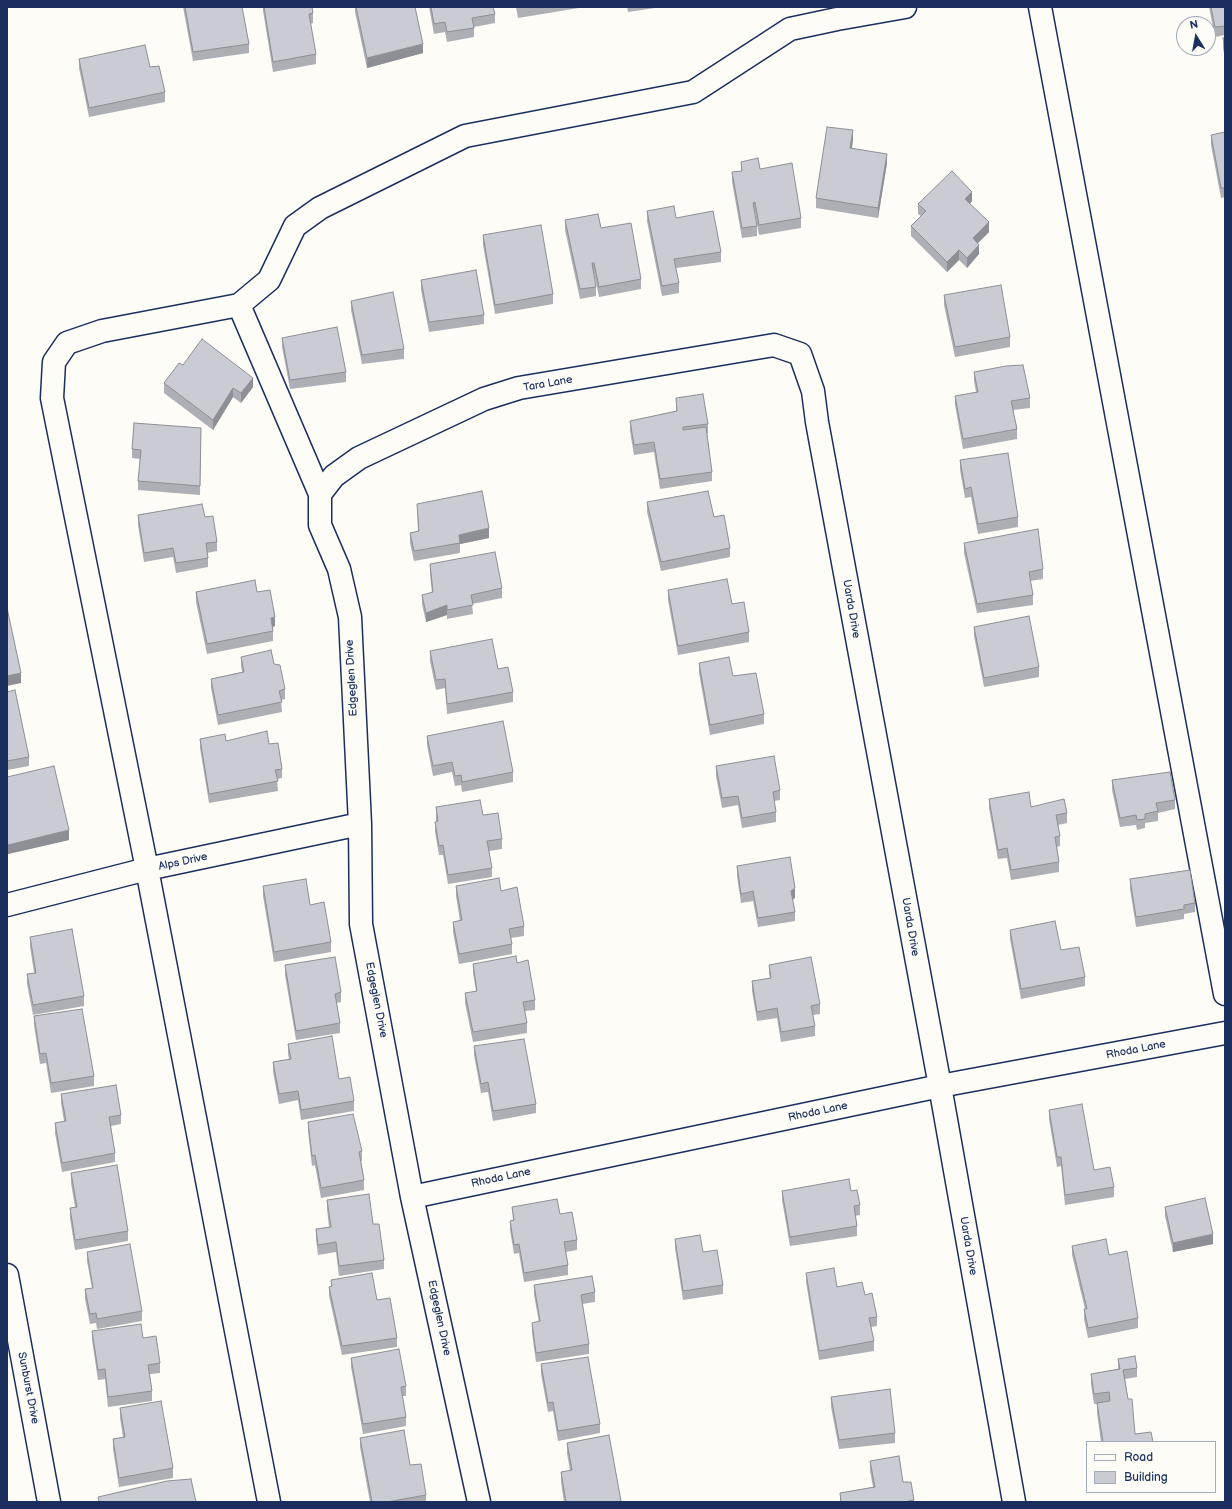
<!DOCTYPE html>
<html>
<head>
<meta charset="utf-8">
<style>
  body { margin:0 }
  #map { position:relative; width:1232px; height:1509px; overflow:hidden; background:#fdfcf7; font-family:"Balsamiq Sans",sans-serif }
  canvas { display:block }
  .frame { position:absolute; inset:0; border:8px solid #1b2f5e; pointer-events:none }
  .legend { position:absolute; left:1086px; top:1441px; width:130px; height:52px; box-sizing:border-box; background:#fdfcf7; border:1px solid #a3aaba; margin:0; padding:5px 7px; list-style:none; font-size:12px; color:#1b2f5e }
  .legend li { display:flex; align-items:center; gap:8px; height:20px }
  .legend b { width:20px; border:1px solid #a3aaba }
  .north { position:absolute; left:1176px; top:16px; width:40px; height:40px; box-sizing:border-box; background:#fdfcf7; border:1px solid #a3aaba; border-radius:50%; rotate:349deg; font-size:11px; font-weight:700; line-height:16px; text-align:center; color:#1b2f5e }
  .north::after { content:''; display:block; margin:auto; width:14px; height:18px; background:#1b2f5e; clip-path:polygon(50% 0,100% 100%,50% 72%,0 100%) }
</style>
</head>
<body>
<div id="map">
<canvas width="1232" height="1509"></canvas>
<div class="frame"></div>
<ul class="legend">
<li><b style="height:5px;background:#fdfcf7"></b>Road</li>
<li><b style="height:11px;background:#c9ccd3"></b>Building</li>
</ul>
<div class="north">N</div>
</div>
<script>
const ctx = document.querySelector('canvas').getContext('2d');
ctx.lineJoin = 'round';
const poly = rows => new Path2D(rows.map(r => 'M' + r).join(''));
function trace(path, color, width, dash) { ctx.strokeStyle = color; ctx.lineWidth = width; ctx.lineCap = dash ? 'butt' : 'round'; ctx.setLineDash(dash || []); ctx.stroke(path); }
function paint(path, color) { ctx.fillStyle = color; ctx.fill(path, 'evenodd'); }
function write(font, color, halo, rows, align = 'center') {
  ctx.font = font + ' "Balsamiq Sans",sans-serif'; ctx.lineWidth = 3; ctx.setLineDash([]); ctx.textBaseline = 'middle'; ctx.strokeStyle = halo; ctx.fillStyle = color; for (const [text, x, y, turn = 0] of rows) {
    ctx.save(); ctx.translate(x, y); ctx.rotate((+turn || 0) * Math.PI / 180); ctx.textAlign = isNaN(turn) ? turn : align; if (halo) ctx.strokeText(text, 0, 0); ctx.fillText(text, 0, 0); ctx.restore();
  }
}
const minor = poly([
  [1040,7,1225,994],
  [239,305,269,280,295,226,320,208,465,136,693,92,790,29,837,19,905,7],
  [320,494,334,476,359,458,484,399,519,388,774,345,800,354,813,391,817,422,940,1086,1014,1502],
  [7,905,147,869,360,824],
  [412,1197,940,1086,1225,1033],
  [7,1275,49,1502],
  [269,1502,147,869,52,398,54,362,67,343,102,331,239,305,320,494,320,525,339,569,350,617,360,824,361,924,412,1197,479,1502]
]);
const wall = poly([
  [183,7,242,7,249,44,249,53,193,61],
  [263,7,312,7,313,13,313,23,310,24,316,54,316,64,273,72,263,11],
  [355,7,415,7,423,53,367,68,355,12],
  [429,7,493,7,495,14,495,23,474,27,474,37,447,42,445,32,434,34],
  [516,7,579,7,579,8,518,18],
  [627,7,655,7,655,8,628,12],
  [1209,7,1225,7,1225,35,1215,37],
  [1223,38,1225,38,1225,60,1223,48],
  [79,59,150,67,165,92,165,102,89,117,79,68],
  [1225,123,1225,197,1221,198,1211,145,1211,135,1225,132],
  [853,140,852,148,887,163,878,218,816,208,816,198],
  [741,162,760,169,801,218,801,228,759,235,755,212,754,212,757,226,757,236,742,238,732,182,732,172,741,171],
  [972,201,970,204,989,232,978,243,979,254,967,268,959,260,947,272,911,236,911,226,921,216,918,214,918,204],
  [647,211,676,218,721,252,721,262,676,268,679,283,679,293,662,296,647,221],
  [565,220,601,228,641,279,641,289,599,297,594,273,593,273,596,287,596,296,580,299,565,230],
  [483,235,553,294,553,304,495,314,483,245],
  [421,280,484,315,484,324,429,332,421,290],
  [944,295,1010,337,1010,347,955,357,944,305],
  [351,301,404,349,404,359,362,364,351,310],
  [282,338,346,372,346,382,290,389,282,347],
  [183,365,253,387,241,403,233,397,213,430,164,393,164,383],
  [974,372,1030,398,1030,408,1013,410,1017,429,1017,439,963,449,955,405,955,396,976,392,974,381],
  [676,398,708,424,708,433,707,433,712,472,712,481,660,489,654,452,634,455,630,431,630,421,676,411],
  [201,428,200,495,138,490,138,481,140,459,132,458,132,449],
  [960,460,1018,517,1018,527,978,534,971,497,965,498,960,470],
  [647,502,714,517,730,548,730,557,661,571,647,512],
  [417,504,489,538,460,544,460,553,414,561,410,543,410,533,418,532],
  [138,515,205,517,217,542,217,551,207,553,208,558,208,567,176,573,173,557,144,562,138,525],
  [964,543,1043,569,1043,579,1030,581,1033,595,1033,605,977,613,964,553],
  [430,564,502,588,502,598,472,604,473,614,447,619,447,615,426,622,422,604,422,595,432,593,430,574],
  [668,590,732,604,749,632,749,642,678,655,668,600],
  [196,592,257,592,275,626,272,627,273,631,273,641,207,654,196,602],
  [974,627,1039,667,1039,677,984,687,974,636],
  [430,651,498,669,513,692,513,702,447,714,445,688,436,690,430,661],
  [241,657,274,664,285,689,285,699,281,700,282,712,218,725,211,688,211,679,242,672,241,666],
  [699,663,733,676,764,714,764,724,710,735,699,673],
  [7,692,29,757,29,766,7,770],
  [427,736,513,772,513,782,462,792,461,785,455,786,452,772,433,776,427,745],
  [200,739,269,744,282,769,282,778,277,779,278,791,209,803,200,748],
  [716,766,780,790,780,800,774,801,776,812,776,822,742,828,738,805,722,808,716,776],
  [7,777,69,840,8,854,7,850],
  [1112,780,1175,800,1175,809,1158,813,1158,821,1145,823,1145,828,1137,830,1136,825,1120,827,1112,790],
  [989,799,1067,813,1067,823,1058,825,1060,836,1060,846,1057,847,1059,862,1059,872,1011,880,1007,858,998,859,989,808],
  [436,807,483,815,502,839,502,849,489,851,492,868,492,877,448,884,443,855,439,855,435,832,435,822,436,822],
  [737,866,795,898,792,900,795,912,795,921,758,927,753,901,741,903,737,876],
  [1130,879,1195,903,1195,912,1184,914,1184,919,1136,927,1130,889],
  [263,886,310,905,331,942,331,952,274,962,263,896],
  [456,886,501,891,524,926,524,936,511,938,512,944,512,954,459,964,453,932,453,922,460,921,456,896],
  [1010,930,1061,950,1085,977,1085,986,1021,999,1010,939],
  [30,937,84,996,84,1006,33,1015,27,984,27,974,34,973,30,946],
  [517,963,535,1000,535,1010,525,1011,527,1023,527,1033,473,1042,465,1003,465,993,476,991,473,973,473,964],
  [285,965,341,992,341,1002,336,1003,340,1023,340,1033,296,1040,285,975],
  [769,965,820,1004,820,1014,813,1015,815,1026,815,1036,781,1042,777,1018,757,1021,752,991,752,981,770,978,769,974],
  [34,1016,94,1076,94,1086,51,1093,46,1063,40,1064,34,1025],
  [288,1044,339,1079,354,1101,354,1111,301,1120,298,1100,279,1104,273,1072,273,1062,289,1059,288,1054],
  [474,1046,536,1104,536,1113,493,1121,488,1092,481,1093,474,1055],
  [61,1094,121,1115,121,1124,111,1126,115,1153,115,1162,62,1172,55,1133,55,1123,64,1121,61,1103],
  [1049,1110,1094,1170,1114,1187,1114,1197,1065,1205,1061,1166,1057,1167,1049,1119],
  [308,1122,362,1151,362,1161,361,1161,364,1180,364,1190,321,1198,315,1165,312,1166,308,1131],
  [71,1173,128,1231,128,1241,75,1250,70,1218,70,1208,75,1207,71,1183],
  [782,1191,851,1191,860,1205,860,1215,855,1216,857,1226,857,1236,790,1246,782,1200],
  [327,1200,373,1224,384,1260,384,1269,339,1276,336,1252,318,1255,316,1239,316,1229,329,1227,327,1209],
  [512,1207,560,1214,577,1240,577,1250,566,1252,568,1265,568,1275,524,1282,519,1253,514,1254,510,1230,510,1221,513,1220],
  [1165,1207,1213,1244,1173,1252,1165,1216],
  [675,1239,703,1252,723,1285,723,1294,683,1300,675,1248],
  [1072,1246,1109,1255,1138,1318,1138,1328,1088,1338,1084,1319,1084,1309,1085,1309,1072,1255],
  [87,1252,142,1311,142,1321,97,1329,96,1323,90,1324,85,1299,85,1289,92,1288,87,1261],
  [806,1273,837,1287,865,1295,877,1317,877,1326,871,1327,874,1341,874,1351,819,1360,806,1282],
  [331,1280,377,1300,397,1338,397,1347,342,1355,329,1296,329,1287,331,1286],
  [534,1285,595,1292,595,1302,582,1304,589,1344,589,1354,536,1362,532,1333,532,1323,539,1322,534,1295],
  [92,1331,143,1338,160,1363,160,1373,150,1374,152,1391,152,1401,108,1407,105,1379,98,1380,92,1340],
  [351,1358,406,1386,406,1396,402,1396,406,1417,406,1426,363,1434,351,1367],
  [1118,1359,1137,1368,1137,1377,1125,1379,1128,1399,1135,1434,1153,1442,1101,1442,1097,1413,1097,1404,1094,1404,1091,1384,1091,1374,1118,1369],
  [541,1364,600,1424,600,1433,558,1441,553,1411,548,1412,541,1374],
  [831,1397,895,1433,895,1443,839,1449,831,1407],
  [120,1408,173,1468,173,1478,119,1487,113,1449,113,1439,123,1437,120,1418],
  [609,1435,621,1502,564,1502,561,1482,561,1472,570,1471,567,1453,567,1443],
  [360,1438,410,1465,426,1495,426,1502,370,1502,360,1447],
  [870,1461,903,1482,914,1500,914,1502,840,1502,840,1493,873,1487,870,1471]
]);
const shadedWall = poly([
  [423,44,423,53,367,68,367,58],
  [853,130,853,140,850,158,850,148],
  [887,154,887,163,878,218,878,208],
  [972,192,972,201,965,209,965,199],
  [989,222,989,232,973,248,973,238],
  [979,245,979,254,967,268,967,258],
  [959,250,959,260,947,272,947,262],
  [253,378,253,387,241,403,241,393],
  [233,388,233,397,213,430,213,420],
  [489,528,489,538,460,544,459,535],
  [447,605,447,615,426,622,426,613],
  [275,617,275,626,271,628,271,618],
  [21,673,21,683,7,686,7,676],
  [69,830,69,840,8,854,8,845],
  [795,888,795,898,791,901,791,891],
  [1213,1234,1213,1244,1173,1252,1173,1243]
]);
const building = poly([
  [185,7,242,7,249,44,193,52,185,7],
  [264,7,312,7,313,13,309,14,316,54,273,62,264,7],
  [356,7,415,7,423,44,367,58,356,7],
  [431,7,493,7,495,14,472,18,474,28,447,32,445,22,434,24,431,7],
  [1211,7,1225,7,1225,26,1215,27,1211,7],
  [1223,38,1225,38,1225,50,1223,38],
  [145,45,150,67,159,66,165,92,89,108,79,59,145,45],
  [827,127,853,130,850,148,887,154,878,208,816,198,827,127],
  [1225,132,1225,188,1221,188,1211,135,1225,132],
  [758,158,760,169,792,163,801,218,759,225,755,202,753,203,757,226,742,228,732,172,742,171,741,162,758,158],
  [952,171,972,192,965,199,989,222,973,238,979,245,967,258,959,250,947,262,911,226,926,211,918,204,952,171],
  [674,206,676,218,713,211,721,252,674,259,679,283,662,286,647,211,674,206],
  [598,214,601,228,631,223,641,279,599,287,594,263,592,263,596,287,580,289,565,220,598,214],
  [541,225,553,294,495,305,483,235,541,225],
  [476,270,484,315,429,322,421,280,476,270],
  [1001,285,1010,337,955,347,944,295,1001,285],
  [393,292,404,349,362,355,351,301,393,292],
  [337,327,346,372,290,380,282,338,337,327],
  [202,339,253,378,241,393,233,388,213,420,164,383,179,363,183,365,202,339],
  [1023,365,1030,398,1011,401,1017,429,963,439,955,396,978,392,974,372,1006,366,1023,365],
  [703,394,708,424,683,427,683,430,706,427,712,472,660,479,654,442,634,445,630,421,677,411,676,398,703,394],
  [134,423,201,428,200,486,138,481,141,450,132,449,134,423],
  [1008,453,1018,517,978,524,971,487,965,489,960,460,1008,453],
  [482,491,489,528,459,535,460,543,414,551,410,533,419,531,417,504,482,491],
  [708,491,714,517,724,515,730,548,661,562,647,502,708,491],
  [202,504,205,517,213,516,217,542,206,543,208,558,176,563,173,548,144,553,138,515,202,504],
  [1038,529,1043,569,1029,572,1033,595,977,604,964,543,1038,529],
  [495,552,502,588,471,595,473,605,447,610,447,605,426,613,422,595,433,592,430,564,495,552],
  [727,579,732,604,744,602,749,632,678,646,668,590,727,579],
  [255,580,257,592,270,590,275,617,271,618,273,631,207,644,196,592,255,580],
  [7,608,21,673,7,676,7,608],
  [1029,616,1039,667,984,678,974,627,1029,616],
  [492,639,498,669,508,667,513,692,447,704,445,679,436,680,430,651,492,639],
  [271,650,274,664,280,665,285,689,279,691,282,702,218,715,211,679,244,672,241,657,271,650],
  [729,657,733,676,756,673,764,714,710,725,699,663,729,657],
  [15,690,29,757,7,761,7,692,15,690],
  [503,721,513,772,462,782,461,775,455,776,452,762,433,766,427,736,503,721],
  [267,731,269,744,278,743,282,769,275,770,278,781,209,794,200,739,225,734,226,741,267,731],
  [774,756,780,790,773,792,776,812,742,818,738,796,722,798,716,766,774,756],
  [54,766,69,830,8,845,7,840,7,777,54,766],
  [1170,772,1175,800,1156,803,1158,811,1145,814,1145,819,1137,820,1136,815,1120,818,1112,780,1170,772],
  [1029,792,1031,807,1064,799,1067,813,1056,815,1060,836,1055,837,1059,862,1011,870,1007,848,998,850,989,799,1029,792],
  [480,800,483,815,498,813,502,839,487,841,492,868,448,875,443,845,439,846,435,822,438,821,436,807,480,800],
  [790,857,795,888,791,891,795,912,758,918,753,891,741,894,737,866,790,857],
  [1190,870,1195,903,1184,905,1184,909,1136,917,1130,879,1190,870],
  [499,878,501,891,517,887,524,926,509,929,512,944,459,954,453,922,462,920,456,886,499,878],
  [306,879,310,905,324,902,331,942,274,952,263,886,306,879],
  [1055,921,1061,950,1079,947,1085,977,1021,989,1010,930,1055,921],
  [72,929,84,996,33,1005,27,974,36,973,30,937,72,929],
  [516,956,517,963,528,960,535,1000,523,1002,527,1023,473,1032,465,993,477,991,473,964,516,956],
  [335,957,341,992,335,994,340,1023,296,1031,285,965,335,957],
  [811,957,820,1004,811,1006,815,1026,781,1032,777,1008,757,1012,752,981,771,978,769,965,811,957],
  [82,1009,94,1076,51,1083,46,1053,40,1054,34,1016,82,1009],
  [332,1036,339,1079,350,1077,354,1101,301,1110,298,1091,279,1094,273,1062,291,1059,288,1044,332,1036],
  [524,1039,536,1104,493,1111,488,1082,481,1084,474,1046,524,1039],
  [116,1085,121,1115,109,1117,115,1153,62,1163,55,1123,66,1121,61,1094,116,1085],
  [1082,1104,1094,1170,1110,1167,1114,1187,1065,1195,1061,1157,1057,1157,1049,1110,1082,1104],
  [353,1114,362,1151,359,1152,364,1180,321,1188,315,1155,312,1156,308,1122,353,1114],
  [117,1165,128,1231,75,1240,70,1208,77,1207,71,1173,117,1165],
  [849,1179,851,1191,857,1190,860,1205,854,1206,857,1226,790,1237,782,1191,849,1179],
  [369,1194,373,1224,379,1224,384,1260,339,1266,336,1242,318,1245,316,1229,331,1227,327,1200,369,1194],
  [1205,1198,1213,1234,1173,1243,1165,1207,1205,1198],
  [557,1199,560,1214,572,1212,577,1240,564,1242,568,1265,524,1273,519,1244,514,1245,510,1221,514,1220,512,1207,557,1199],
  [700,1235,703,1252,717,1250,723,1285,683,1291,675,1239,700,1235],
  [1106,1239,1109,1255,1127,1251,1138,1318,1088,1328,1084,1309,1087,1309,1072,1246,1106,1239],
  [130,1244,142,1311,97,1319,96,1313,90,1314,85,1289,93,1288,87,1252,130,1244],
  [834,1268,837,1287,862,1282,865,1295,872,1293,877,1317,869,1318,874,1341,819,1351,806,1273,834,1268],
  [372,1273,377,1300,390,1298,397,1338,342,1346,329,1287,332,1286,331,1280,372,1273],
  [592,1276,595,1292,581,1295,589,1344,536,1353,532,1323,540,1321,534,1285,592,1276],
  [141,1324,143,1338,156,1336,160,1363,148,1365,152,1391,108,1397,105,1369,98,1370,92,1331,141,1324],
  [399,1349,406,1386,401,1387,406,1417,363,1424,351,1358,399,1349],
  [1135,1356,1137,1368,1123,1370,1128,1399,1132,1399,1135,1434,1151,1432,1153,1442,1103,1442,1097,1403,1110,1401,1109,1392,1094,1394,1091,1374,1120,1369,1118,1359,1135,1356],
  [588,1357,600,1424,558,1431,553,1402,548,1403,541,1364,588,1357],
  [890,1389,895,1433,839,1440,831,1397,890,1389],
  [161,1401,173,1468,119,1478,113,1439,125,1437,120,1408,161,1401],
  [404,1430,410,1465,421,1464,426,1495,387,1502,372,1502,360,1438,404,1430],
  [609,1435,621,1501,617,1502,566,1502,561,1472,572,1470,567,1443,609,1435],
  [899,1456,903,1482,911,1482,914,1500,908,1501,908,1502,841,1502,840,1493,875,1487,870,1461,899,1456],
  [191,1479,196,1502,99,1502,98,1497,167,1481,191,1479]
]);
const streetNames = [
  ["Tara Lane",548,384,-10],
  ["Uarda Drive",851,609,80],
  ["Edgeglen Drive",352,678,-93],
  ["Alps Drive",183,862,-12],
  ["Uarda Drive",910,927,80],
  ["Edgeglen Drive",376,1000,79],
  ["Rhoda Lane",1136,1050,-11],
  ["Rhoda Lane",818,1112,-12],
  ["Rhoda Lane",501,1178,-12],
  ["Uarda Drive",968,1246,80],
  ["Edgeglen Drive",439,1318,78],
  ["Sunburst Drive",28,1388,79]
];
trace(minor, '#1b2f5e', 25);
trace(minor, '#fdfcf7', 22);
paint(wall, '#adafb5');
paint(shadedWall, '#8d8f94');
paint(building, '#c9ccd3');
trace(building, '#8d8f94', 1);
write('11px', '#1b2f5e', '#fdfcf7', streetNames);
</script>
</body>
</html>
